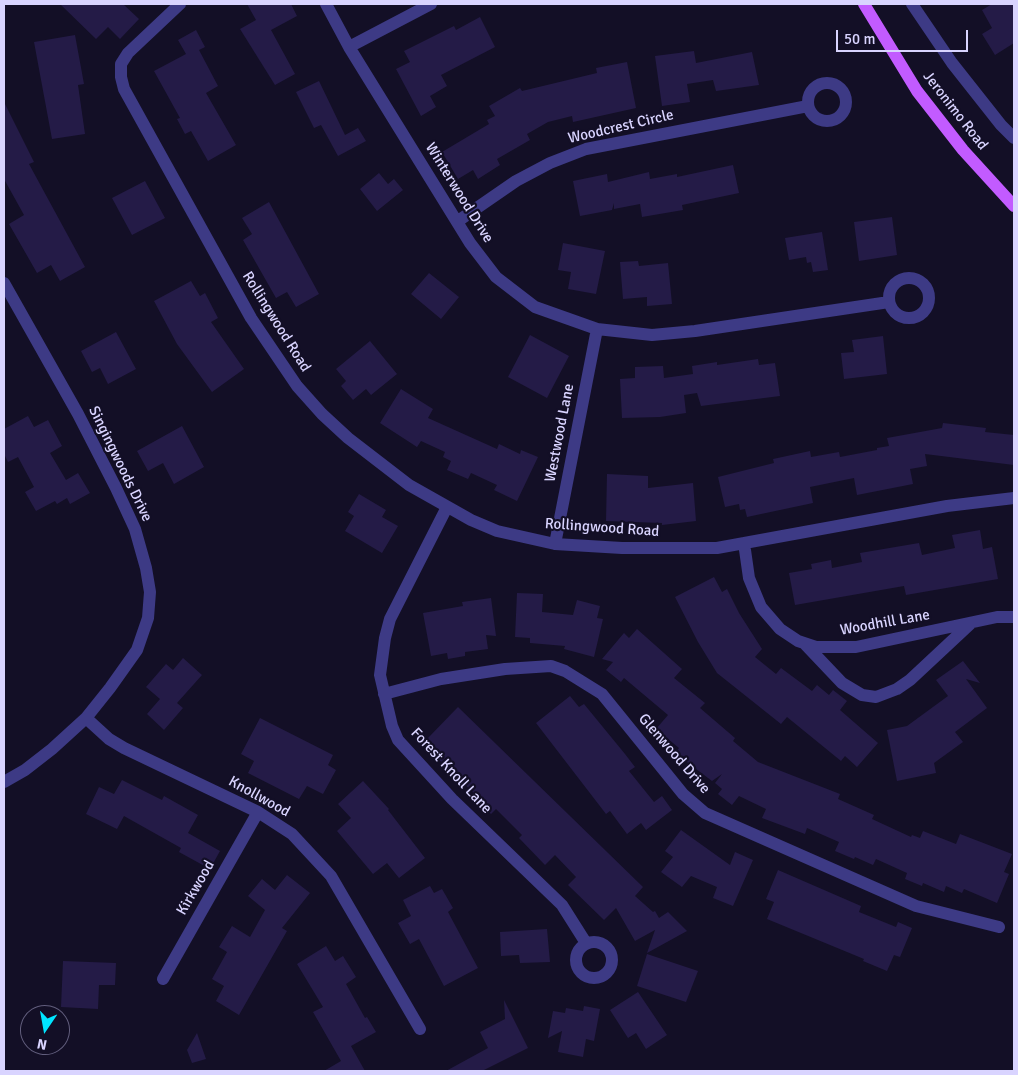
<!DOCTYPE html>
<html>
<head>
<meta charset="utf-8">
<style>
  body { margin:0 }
  #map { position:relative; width:1018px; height:1075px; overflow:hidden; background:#130f26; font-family:Signika,sans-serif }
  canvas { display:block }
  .frame { position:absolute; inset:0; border:5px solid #d9d4ff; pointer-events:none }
  .north { position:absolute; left:20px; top:1005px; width:50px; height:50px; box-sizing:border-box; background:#130f26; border:1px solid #625e7d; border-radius:50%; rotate:192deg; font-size:14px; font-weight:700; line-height:20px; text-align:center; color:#d9d4ff }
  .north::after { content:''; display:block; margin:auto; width:18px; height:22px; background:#00e5ff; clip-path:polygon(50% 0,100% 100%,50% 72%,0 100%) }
  .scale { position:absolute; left:836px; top:30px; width:132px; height:22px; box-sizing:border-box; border:2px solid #d9d4ff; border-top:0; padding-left:6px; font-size:15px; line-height:18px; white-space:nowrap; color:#d9d4ff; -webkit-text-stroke:4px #130f26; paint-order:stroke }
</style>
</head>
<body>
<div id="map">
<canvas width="1018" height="1075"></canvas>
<div class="frame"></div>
<div class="north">N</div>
<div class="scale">50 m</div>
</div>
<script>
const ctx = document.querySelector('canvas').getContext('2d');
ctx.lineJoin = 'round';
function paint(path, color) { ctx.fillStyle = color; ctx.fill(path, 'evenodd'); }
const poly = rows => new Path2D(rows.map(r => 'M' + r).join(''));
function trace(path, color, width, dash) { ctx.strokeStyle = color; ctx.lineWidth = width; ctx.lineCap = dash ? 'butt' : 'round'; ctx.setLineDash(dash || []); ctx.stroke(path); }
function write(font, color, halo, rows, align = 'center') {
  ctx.font = font + ' Signika,sans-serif'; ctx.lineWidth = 4.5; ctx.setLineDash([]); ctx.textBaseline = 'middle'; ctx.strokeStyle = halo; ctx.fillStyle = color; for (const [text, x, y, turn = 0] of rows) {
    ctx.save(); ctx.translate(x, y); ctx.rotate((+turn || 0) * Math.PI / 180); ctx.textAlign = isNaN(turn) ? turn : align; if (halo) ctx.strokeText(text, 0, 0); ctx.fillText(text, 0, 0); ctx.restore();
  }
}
const building = poly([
  [60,4,123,4,139,19,120,39,108,27,96,39],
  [247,4,291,4,297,16,271,30,295,74,275,85,240,29,256,20],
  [992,4,1014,4,1014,43,995,55,982,34,992,28,982,10],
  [480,17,495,47,441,75,447,86,430,96,436,107,421,116,396,69,410,62,404,51,454,26,456,30],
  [196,30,205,47,199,50,218,86,206,93,236,145,208,161,191,131,185,134,177,119,180,118,154,71,186,54,178,40],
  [75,35,84,84,78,85,85,134,52,139,34,42],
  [694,51,696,63,752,52,759,85,716,91,713,80,687,84,690,102,662,106,655,56],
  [627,62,636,108,573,122,572,116,548,122,527,134,530,140,497,159,500,165,478,179,473,170,458,179,442,152,489,124,487,120,495,116,489,106,520,88,522,91,597,73,596,68],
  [319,81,345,135,358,128,366,141,338,156,321,125,314,128,296,92],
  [4,102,34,162,29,164,85,267,60,281,51,265,37,273,9,224,24,215,4,179],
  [733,165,739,193,682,205,683,210,642,217,640,204,614,209,614,203,612,210,580,216,573,181,607,174,608,182,649,172,650,179,677,174,677,177],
  [379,173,388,184,394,179,403,190,377,211,360,189],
  [145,181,165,218,132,235,112,198],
  [269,202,319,294,296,307,287,292,276,298,243,240,252,234,242,218],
  [892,217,897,255,859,261,854,222],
  [822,232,828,270,813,272,811,262,807,263,806,257,789,260,785,238],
  [563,243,605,251,596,294,568,289,571,272,558,270],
  [638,261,639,266,668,263,672,304,647,306,647,297,623,299,620,262],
  [429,273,459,297,441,319,411,294],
  [191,281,200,296,205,293,218,318,211,322,244,369,212,392,177,344,154,301],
  [116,332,136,369,108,384,100,368,92,372,81,351],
  [530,335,569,356,547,398,508,377],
  [883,336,887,374,844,379,841,353,854,352,852,340],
  [370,341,397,374,371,395,366,389,353,400,341,386,346,381,336,369],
  [758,359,759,365,775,363,780,396,701,406,697,393,684,395,686,413,660,417,622,418,620,379,635,378,635,367,663,366,664,378,693,374,692,366,717,362,717,365],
  [401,389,433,409,428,418,497,449,499,444,520,454,521,450,538,457,517,501,494,490,497,485,471,473,468,479,447,470,451,461,443,457,445,452,421,441,417,447,380,423],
  [28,416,34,427,48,420,62,446,50,453,66,480,78,473,90,493,70,504,67,498,57,504,55,501,36,511,25,492,34,487,18,457,8,462,4,454,4,429],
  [943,423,986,428,985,432,1014,435,1014,465,925,454,927,466,910,469,913,484,857,495,854,478,810,487,813,503,747,517,745,509,740,510,739,504,725,507,718,477,774,463,773,459,810,451,811,457,839,452,840,457,877,450,877,448,889,446,887,438,942,428],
  [182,426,204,467,174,484,163,463,148,471,137,451],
  [607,474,648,476,648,488,693,483,696,521,662,525,662,523,606,521],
  [359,494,386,510,382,517,398,526,382,553,345,531,354,516,348,512],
  [980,530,983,549,992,547,998,579,906,595,904,586,795,605,789,573,812,569,811,564,831,560,832,568,862,562,860,553,919,543,922,555,955,548,952,535],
  [714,577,722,592,727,589,739,613,762,649,755,657,776,674,781,668,812,691,817,685,829,695,833,690,847,701,840,710,878,743,857,767,845,756,841,761,787,717,781,724,717,673,698,642,675,597],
  [517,593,543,594,542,612,573,615,577,600,600,606,597,618,603,619,594,657,564,649,565,646,530,643,530,638,515,637],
  [491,598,496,636,486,635,488,649,465,652,465,656,448,659,447,653,431,656,423,613,463,606,462,602],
  [637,629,682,669,674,678,705,703,700,708,735,738,733,741,758,762,840,794,838,799,874,815,872,819,911,837,912,835,920,838,923,831,956,844,960,834,1012,854,1004,872,1009,874,997,903,964,889,962,893,946,886,944,892,923,883,922,886,905,879,907,873,876,859,873,865,855,857,854,859,835,851,839,842,807,828,805,834,762,818,766,809,739,796,732,805,718,794,722,789,715,783,722,774,712,781,675,753,679,748,656,729,668,715,624,678,621,682,606,670,613,662,602,659,624,633,629,638],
  [183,658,202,675,177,703,183,708,164,730,147,714,160,699,146,687,166,664,173,670],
  [963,661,980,683,966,679,987,708,955,732,963,742,934,763,936,773,897,781,887,730,907,726,948,696,936,680],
  [570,696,579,707,584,704,625,754,635,767,629,771,654,802,662,796,672,810,646,830,641,823,627,834,610,811,606,814,536,723],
  [458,707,643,887,635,896,653,912,655,911,659,918,668,912,687,931,647,953,655,930,635,941,616,908,604,920,568,885,576,877,555,855,545,865,519,838,522,835,496,809,491,814,479,802,481,800,433,754,438,750,427,739],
  [260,718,333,755,328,765,336,770,323,794,307,786,299,799,248,773,254,761,241,754],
  [122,780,162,800,164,796,198,815,188,833,220,851,210,869,179,852,181,848,124,816,117,829,86,814,99,787,114,794],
  [363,781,389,809,388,810,425,858,399,878,387,863,373,874,337,831,351,818,338,804],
  [681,830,730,865,735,852,753,860,733,906,713,898,717,887,691,876,682,887,661,872,673,857,665,851],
  [778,870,861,906,859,912,896,927,898,922,912,928,900,957,894,955,887,971,863,961,864,959,767,919,774,902,766,899],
  [287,875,310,893,282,928,287,931,239,1015,216,1001,224,986,212,979,227,952,219,947,232,926,250,937,265,910,248,896,262,879,275,890],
  [430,886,434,893,442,889,453,908,448,912,478,968,444,986,419,939,410,944,398,923,411,916,403,900],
  [547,929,550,962,520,963,519,955,501,956,500,932],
  [326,946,335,961,343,956,356,977,346,984,365,1018,367,1017,376,1032,351,1046,365,1071,324,1071,341,1061,313,1012,323,1007,297,964],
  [647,954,698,971,686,1002,637,986],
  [63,961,116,963,115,985,99,985,98,1009,61,1007],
  [638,992,667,1035,646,1049,636,1033,628,1038,610,1010],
  [504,1000,528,1048,482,1071,446,1071,488,1048,480,1032,505,1019],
  [584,1006,600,1009,594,1041,586,1039,583,1057,558,1052,562,1031,548,1038,553,1011,565,1013,566,1008,583,1011],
  [197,1033,206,1059,192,1063,187,1050]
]);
const minor = poly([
  [180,4,128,53,121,64,121,77,124,89,251,318,297,386,322,414,348,438,409,485,471,520,497,531,555,544,622,548,717,548,947,506,1014,498],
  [326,4,349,47,470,243,496,277,535,307,597,329,652,335,695,331,889,302],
  [912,4,952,63,1001,125,1014,138],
  [349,47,431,4],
  '808 102a19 19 0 1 1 38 0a19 19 0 1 1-38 0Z',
  [458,221,516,181,550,163,586,149,808,106],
  '889 298a20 20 0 1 1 40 0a20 20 0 1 1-40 0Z',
  [4,283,78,414,116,488,135,529,146,568,150,592,148,618,137,650,110,688,86,718,52,749,25,770,4,782],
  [447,507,390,619,385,638,380,675,392,726,398,740,452,799,562,905,586,943],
  [744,543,749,578,761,607,780,629,798,641,816,647,856,647,997,617,1014,617],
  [555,544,597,329],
  [805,644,842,683,862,695,876,697,897,689,910,680,970,624],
  [384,694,441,679,505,669,551,666,565,671,602,694,683,794,705,813,916,906,999,927],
  [86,718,109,739,124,748,258,812,292,834,331,876,420,1029],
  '576 960a18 18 0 1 1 36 0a18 18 0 1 1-36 0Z',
  [163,979,258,812]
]);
const major = poly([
  [864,4,917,91,963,150,1014,206]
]);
const streetNames = [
  ["Jeronimo Road",955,111,52],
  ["Woodcrest Circle",621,127,-13],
  ["Winterwood Drive",459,193,58],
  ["Rollingwood Road",276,322,58],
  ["Westwood Lane",560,433,-79],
  ["Singingwoods Drive",120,464,64],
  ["Rollingwood Road",602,528,4],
  ["Woodhill Lane",885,623,-10],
  ["Glenwood Drive",674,754,49],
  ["Forest Knoll Lane",451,771,47],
  ["Knollwood",259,797,29],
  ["Kirkwood",196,888,-60]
];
paint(building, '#241b47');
trace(minor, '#3d3a85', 12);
trace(major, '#c25bff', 12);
write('15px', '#d9d4ff', '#130f26', streetNames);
</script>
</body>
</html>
